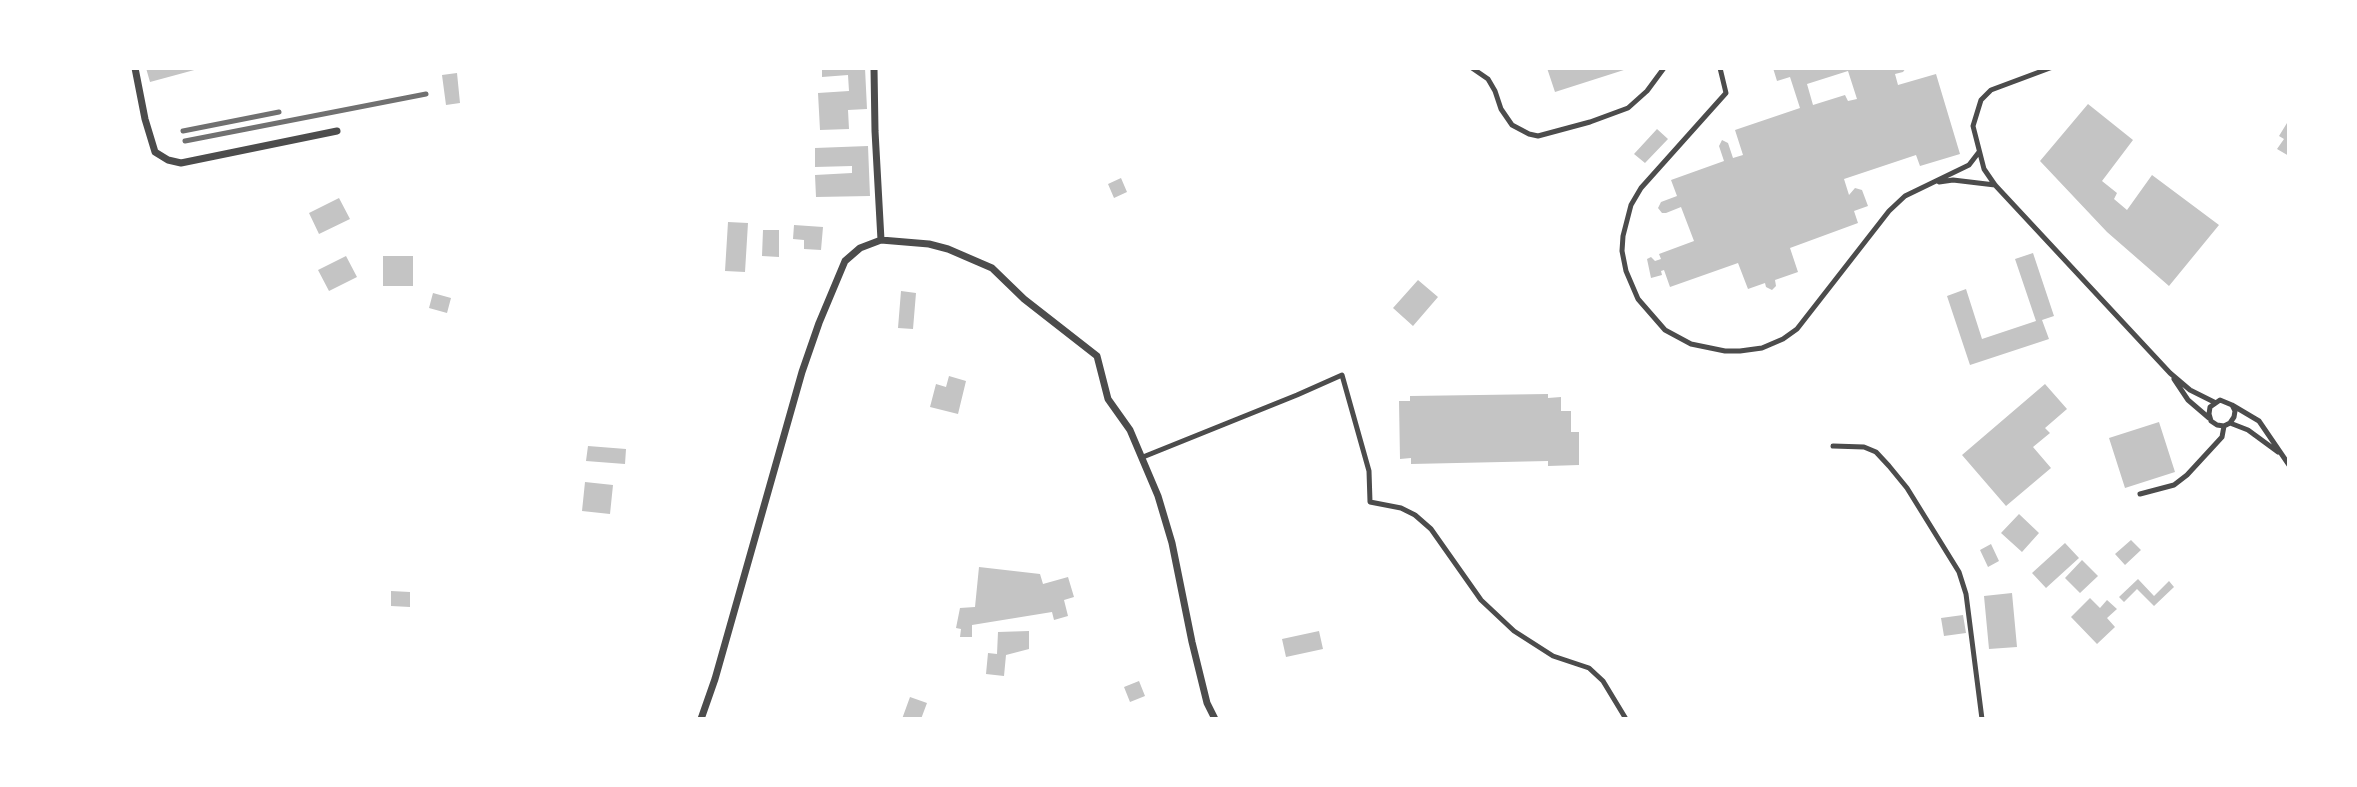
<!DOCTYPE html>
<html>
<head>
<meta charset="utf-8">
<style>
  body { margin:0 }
  #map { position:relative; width:2357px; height:787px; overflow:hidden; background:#fff; font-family:"Golos Text",sans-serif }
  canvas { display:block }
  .frame { position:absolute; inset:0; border:70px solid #fff; pointer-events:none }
</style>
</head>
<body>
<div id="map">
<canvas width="2357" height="787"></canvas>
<div class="frame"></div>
</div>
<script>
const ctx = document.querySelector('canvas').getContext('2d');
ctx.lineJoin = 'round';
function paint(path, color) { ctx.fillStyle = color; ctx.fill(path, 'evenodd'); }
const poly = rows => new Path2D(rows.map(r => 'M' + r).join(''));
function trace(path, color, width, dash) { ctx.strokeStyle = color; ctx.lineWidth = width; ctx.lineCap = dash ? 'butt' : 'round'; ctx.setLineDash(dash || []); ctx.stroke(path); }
const building = poly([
  [146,68,198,68,198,69,150,82],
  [822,68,865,68,867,109,848,110,849,129,820,130,818,93,849,91,848,75,822,77],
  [1547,68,1627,68,1627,69,1555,92],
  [1773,68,1906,68,1903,72,1895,74,1898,85,1936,74,1960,154,1920,166,1916,155,1844,179,1849,195,1855,188,1862,190,1868,206,1854,211,1858,223,1790,248,1798,272,1775,280,1776,286,1772,290,1766,287,1765,283,1748,289,1738,263,1670,287,1664,270,1661,271,1662,275,1651,278,1647,259,1651,257,1655,261,1661,259,1659,254,1694,241,1681,207,1666,213,1662,213,1658,208,1661,202,1677,196,1671,180,1724,161,1719,146,1722,140,1728,143,1733,158,1743,155,1735,130,1800,108,1790,77,1777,81],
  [1848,71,1857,99,1848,101,1845,95,1813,105,1807,84],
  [457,73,460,103,446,105,442,75],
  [2088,104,2133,140,2102,181,2117,193,2114,199,2127,210,2152,175,2219,225,2169,286,2107,232,2040,161],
  [2287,123,2289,124,2289,156,2277,149,2284,139,2279,136],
  [1657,129,1668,139,1645,163,1634,154],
  [868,146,870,196,816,197,815,175,852,173,852,166,815,167,815,148],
  [1121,178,1127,192,1114,198,1108,184],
  [339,198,350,219,319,234,309,213],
  [728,222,748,223,745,272,725,271],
  [794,225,823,227,821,250,804,249,804,240,793,239],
  [763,230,779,230,779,257,762,256],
  [2033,253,2054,316,2042,320,2049,339,1970,365,1947,296,1966,289,1982,339,2036,321,2015,259],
  [346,256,357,277,329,291,318,270],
  [383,256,413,256,413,286,383,286],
  [1418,280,1438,297,1413,326,1393,308],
  [901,291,916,293,913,329,898,328],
  [433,293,451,298,447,313,429,308],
  [949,376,966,381,958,414,930,407,936,384,946,387],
  [2045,384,2067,409,2045,428,2050,433,2033,447,2051,468,2006,506,1962,455],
  [1548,394,1548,398,1561,397,1561,411,1571,411,1571,432,1579,432,1579,465,1548,466,1548,461,1411,464,1411,458,1400,459,1399,401,1410,401,1410,396],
  [2159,422,2175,472,2125,488,2109,438],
  [588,446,626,449,625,464,586,461],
  [585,482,613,485,610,514,582,511],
  [2019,514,2039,533,2022,552,2001,533],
  [2131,540,2141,550,2125,565,2115,554],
  [2065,543,2079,558,2046,588,2032,573],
  [1991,544,1999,561,1988,567,1980,550],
  [2082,560,2098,576,2080,593,2065,578],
  [979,567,1040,574,1043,584,1068,577,1074,597,1064,600,1068,616,1054,620,1052,612,972,625,972,637,960,637,961,629,956,628,960,608,975,607],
  [2138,579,2154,596,2169,581,2174,587,2154,606,2137,589,2124,602,2119,597],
  [391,591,410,592,410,607,391,606],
  [2012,593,2017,647,1989,649,1984,596],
  [2090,598,2100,608,2107,600,2117,609,2107,618,2115,627,2097,644,2071,617],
  [1963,615,1966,633,1944,636,1941,618],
  [1029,631,1029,649,1006,655,1004,676,986,674,988,653,997,654,998,632],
  [1319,631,1323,649,1286,657,1282,639],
  [1139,681,1145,696,1130,702,1124,687],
  [910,697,927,703,921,719,902,719]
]);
const service = poly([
  [1472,68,1488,79,1495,91,1501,109,1512,125,1529,134,1538,136,1590,122,1628,108,1647,91,1664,68],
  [1720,68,1726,93,1641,188,1631,205,1623,236,1622,251,1626,271,1638,299,1665,330,1691,344,1725,351,1740,351,1762,348,1783,339,1797,329,1889,211,1905,196,1969,165,1979,152],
  [2050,68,1991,90,1981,100,1973,126,1984,169,1995,185,2170,373,2190,390,2214,402],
  [1939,182,1953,180,1995,185],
  [2174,379,2188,400,2209,418],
  [2232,405,2259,421,2289,465],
  [2230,423,2248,430,2278,452],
  [1833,446,1864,447,1876,452,1889,466,1907,488,1959,572,1966,594,1982,719],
  [1143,457,1297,395,1342,375,1369,471,1370,502,1401,508,1415,515,1431,529,1481,600,1514,631,1553,656,1589,668,1603,681,1626,719],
  [2140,494,2174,485,2187,475,2222,437,2224,426,2230,423,2234,417,2235,411,2232,405,2220,400,2210,407,2209,414,2211,421,2217,425,2224,426]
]);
const minor = poly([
  [135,68,145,119,155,152,168,160,181,163,337,131],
  [881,240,929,244,948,249,992,268,1024,299,1097,356,1108,399,1130,430,1158,496,1172,543,1192,642,1207,703,1215,719],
  [701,719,715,679,802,372,819,323,845,261,860,248,881,240,875,131,874,68]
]);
const rail = poly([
  [183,131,279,112],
  [185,141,426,94]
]);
paint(building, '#c4c4c4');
trace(service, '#4c4c4c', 5);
trace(minor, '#4c4c4c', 7);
trace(rail, '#707070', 5);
</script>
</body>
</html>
